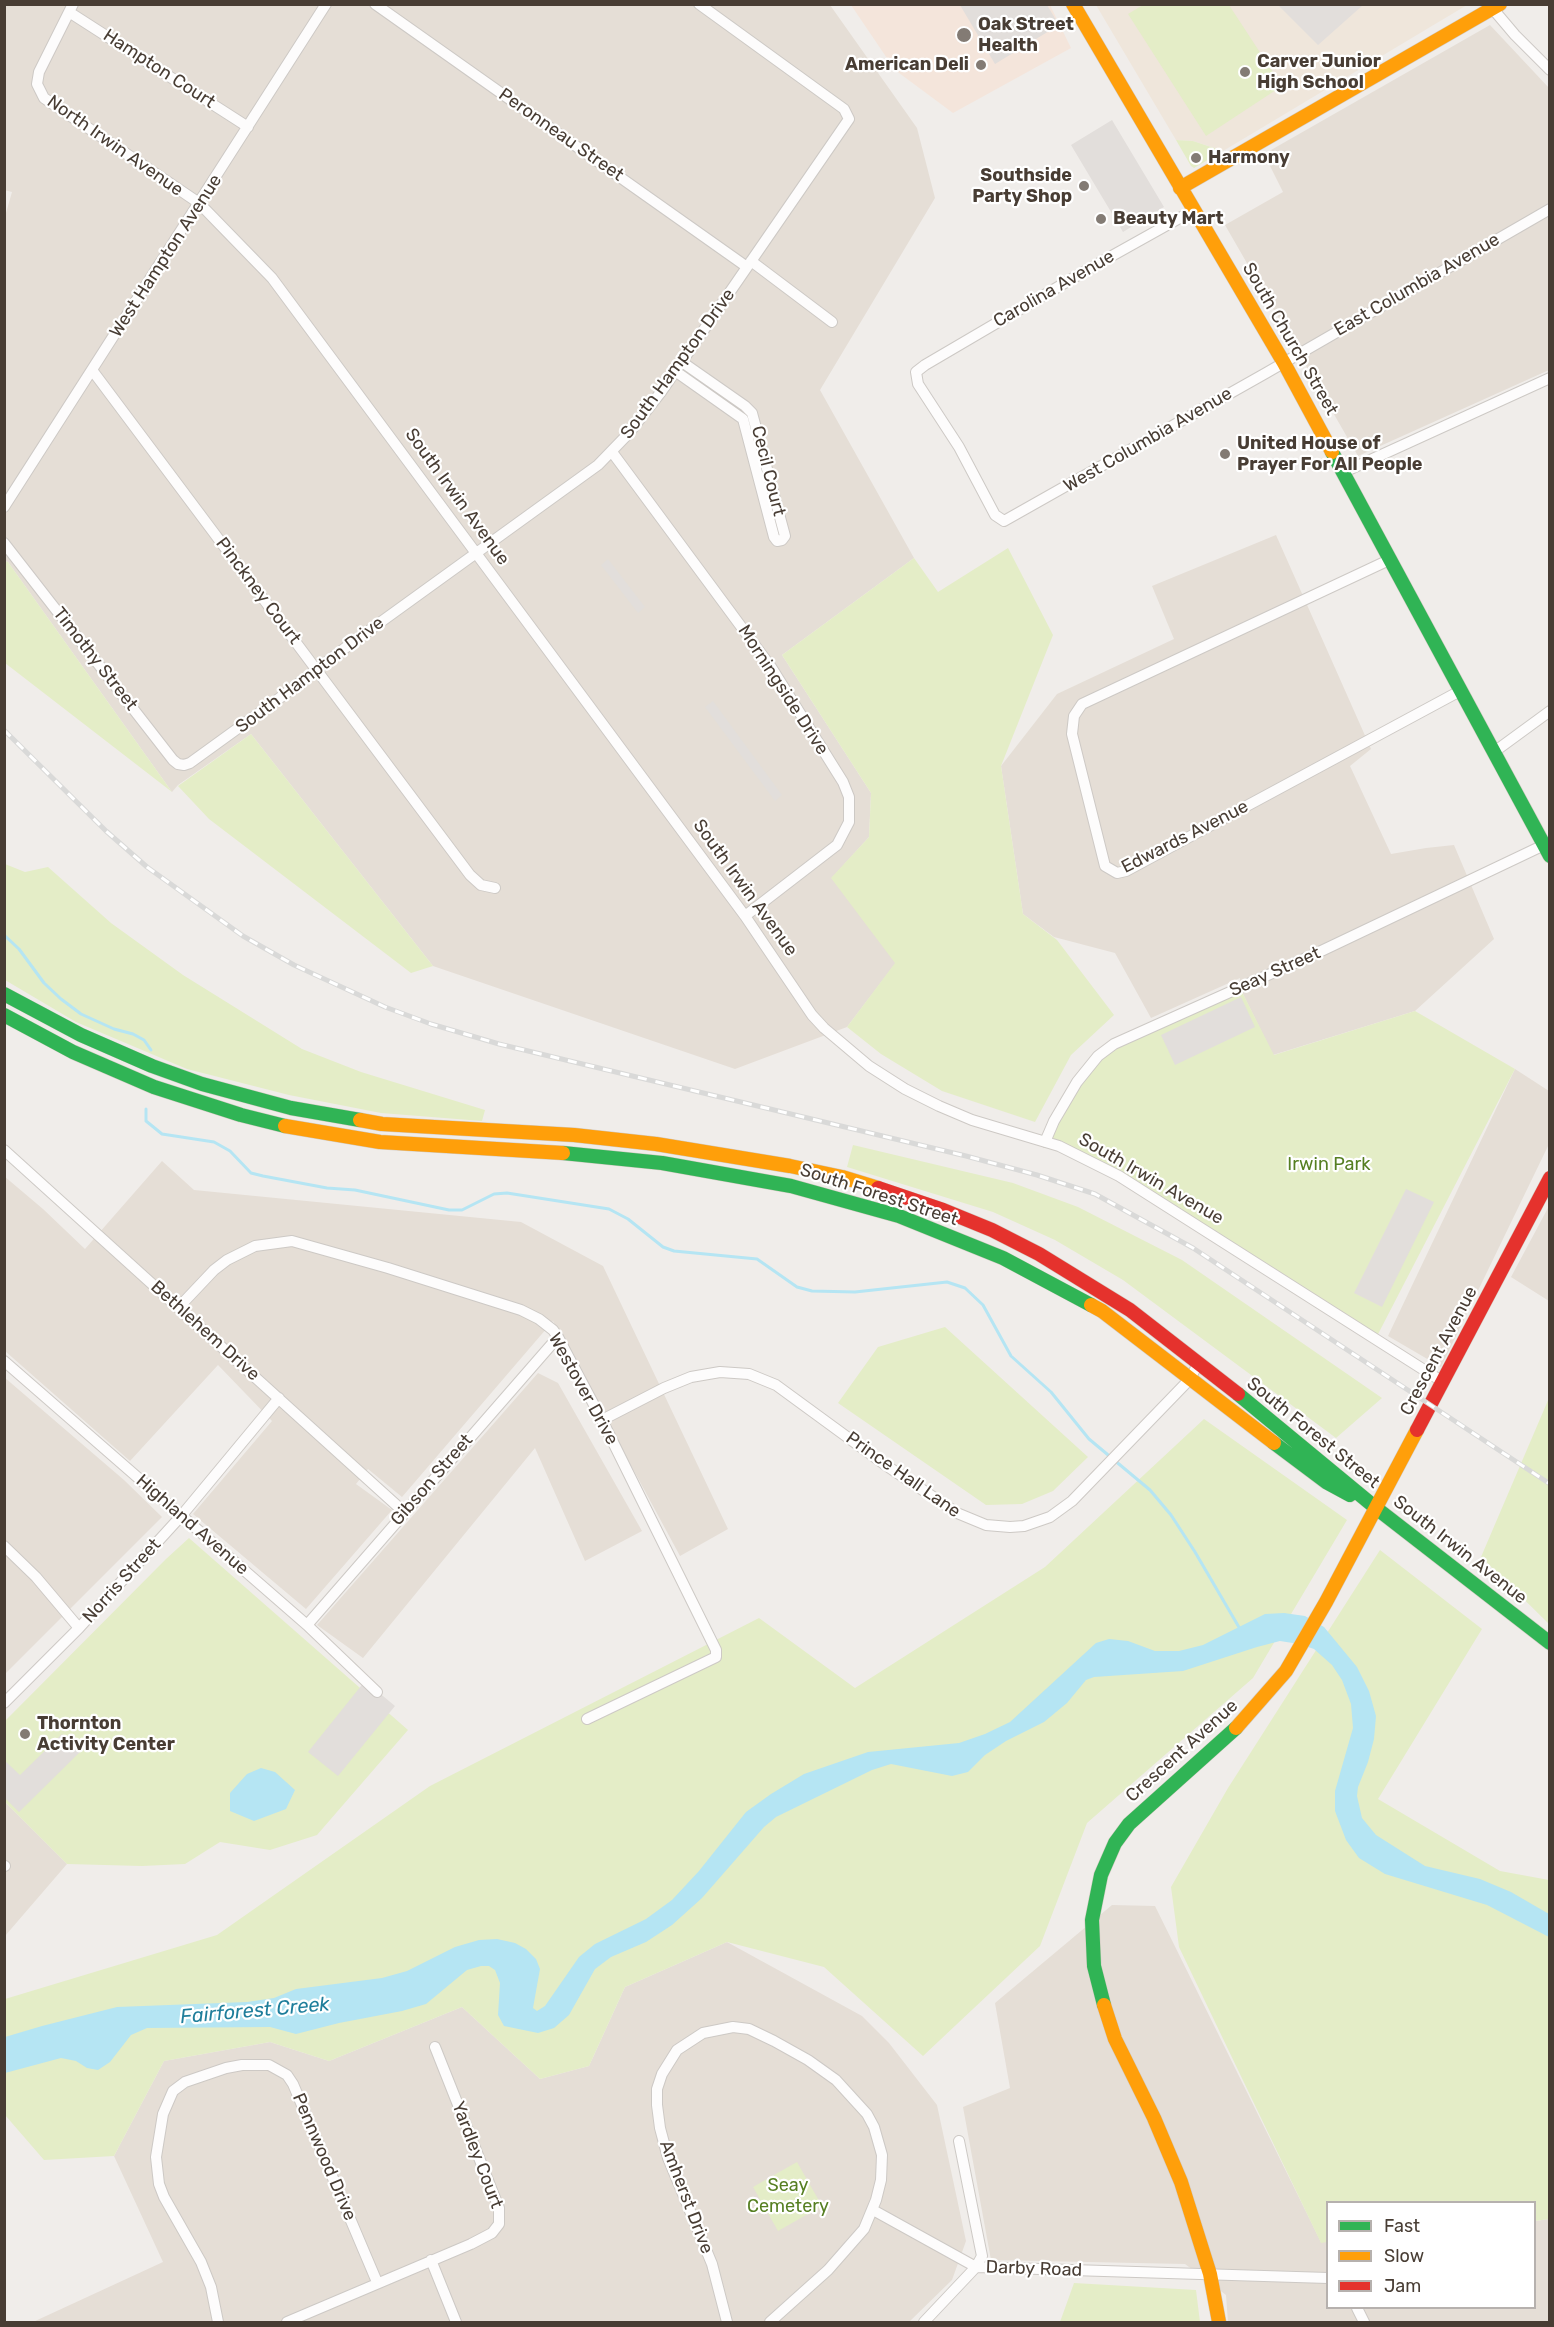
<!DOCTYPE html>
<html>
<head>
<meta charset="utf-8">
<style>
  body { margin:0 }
  #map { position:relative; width:1554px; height:2327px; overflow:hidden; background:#f0edea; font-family:Rubik,sans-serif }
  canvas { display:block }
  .frame { position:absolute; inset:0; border:6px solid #483d34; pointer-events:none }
  .legend { position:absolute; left:1326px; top:2201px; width:210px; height:108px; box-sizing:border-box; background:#fff; border:2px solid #b6b1ae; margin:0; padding:8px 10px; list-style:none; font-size:18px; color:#483d34 }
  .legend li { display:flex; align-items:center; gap:12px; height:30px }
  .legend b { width:30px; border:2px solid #b6b1ae }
</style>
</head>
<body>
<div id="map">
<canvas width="1554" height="2327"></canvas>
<div class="frame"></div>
<ul class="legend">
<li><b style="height:8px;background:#30b455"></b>Fast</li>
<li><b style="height:8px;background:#ff9f0a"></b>Slow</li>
<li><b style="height:8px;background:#e5322d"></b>Jam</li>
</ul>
</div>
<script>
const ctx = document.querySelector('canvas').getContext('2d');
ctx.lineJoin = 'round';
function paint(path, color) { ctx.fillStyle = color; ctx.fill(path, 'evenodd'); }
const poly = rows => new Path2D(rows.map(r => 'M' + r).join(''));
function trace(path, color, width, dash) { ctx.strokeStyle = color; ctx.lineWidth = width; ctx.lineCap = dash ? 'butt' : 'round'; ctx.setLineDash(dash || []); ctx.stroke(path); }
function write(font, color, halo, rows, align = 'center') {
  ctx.font = font + ' Rubik,sans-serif'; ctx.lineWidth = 4.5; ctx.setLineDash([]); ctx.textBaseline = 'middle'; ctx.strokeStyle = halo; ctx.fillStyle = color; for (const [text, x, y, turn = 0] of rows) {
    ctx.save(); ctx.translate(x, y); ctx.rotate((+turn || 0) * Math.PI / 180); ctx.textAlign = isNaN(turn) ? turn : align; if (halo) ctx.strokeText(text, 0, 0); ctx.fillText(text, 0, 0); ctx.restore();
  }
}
const residential = poly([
  [4,5,830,5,917,128,935,198,820,390,914,558,782,655,871,793,869,837,832,878,896,963,847,1027,735,1069,433,966,251,734,178,785,172,792,8,562,5,561,4,220,12,192,4,190],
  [1490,25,1549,88,1549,370,1358,456,1225,225,1283,192,1264,154],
  [1276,535,1371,749,1350,766,1391,854,1426,848,1454,845,1494,939,1415,1011,1273,1055,1240,988,1240,978,1151,1018,1115,953,1054,937,1023,914,1001,766,1057,694,1174,639,1152,586],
  [1515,1069,1549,1091,1549,1144,1441,1367,1388,1336],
  [162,1161,194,1190,521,1222,603,1266,728,1529,680,1556,553,1321,402,1497,368,1469,356,1484,392,1510,306,1609,193,1514,272,1421,218,1365,130,1461,5,1351,4,1176,43,1209,85,1249],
  [1549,1206,1549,1301,1511,1277],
  [538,1373,558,1383,642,1531,585,1561,535,1448,363,1658,317,1625],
  [4,1377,124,1480,162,1517,5,1674],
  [5,1802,67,1864,5,1936],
  [1112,1905,1155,1906,1321,2242,1327,2242,1328,2308,1534,2308,1535,2221,1549,2219,1549,2322,1228,2322,1226,2295,1185,2264,991,2260,963,2107,1010,2088,995,2003],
  [727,1942,862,2016,889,2043,937,2105,966,2241,952,2280,909,2322,33,2322,163,2262,114,2156,164,2061,270,2042,329,2061,462,2007,540,2079,589,2066,625,1987]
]);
const commercial = poly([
  [851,5,1050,5,1071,48,953,113,895,70]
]);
const education = poly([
  [1096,5,1467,5,1223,151,1193,141,1176,140]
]);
const green = poly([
  [1143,5,1229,5,1282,86,1206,136,1128,14],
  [1176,140,1193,141,1223,151,1194,168,1191,166],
  [1008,548,1053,635,1001,766,1023,914,1057,940,1114,1015,1071,1055,1035,1122,942,1091,881,1054,847,1027,895,963,831,878,869,837,871,793,782,655,914,558,938,592],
  [5,561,8,562,172,792,5,663],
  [251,734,433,966,411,973,209,819,178,786],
  [5,864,25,872,48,867,111,923,183,975,302,1049,361,1072,485,1110,482,1121,381,1113,289,1095,187,1069,76,1022,5,980],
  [1240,988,1274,1055,1415,1011,1515,1069,1375,1340,1157,1199,1045,1142,1098,1056],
  [853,1145,1013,1183,1078,1207,1182,1260,1382,1398,1336,1438,1123,1280,1055,1240,993,1212,847,1167],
  [945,1327,1088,1457,1053,1491,1022,1504,986,1505,838,1403,878,1347],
  [1549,1398,1549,1624,1481,1557],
  [1204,1419,1347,1520,1253,1678,1087,1823,1040,1946,923,2056,824,1967,727,1942,625,1987,589,2066,540,2079,462,2007,329,2061,270,2042,164,2061,114,2156,44,2160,5,2115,5,1999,217,1935,430,1786,759,1618,855,1688,1045,1567],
  [189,1538,408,1730,317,1835,270,1850,220,1842,185,1864,142,1866,67,1864,5,1802,4,1722,166,1559],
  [1380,1550,1482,1629,1378,1799,1500,1871,1549,1880,1549,2219,1535,2221,1534,2202,1328,2202,1327,2242,1321,2243,1179,1947,1171,1887,1228,1788],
  [797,2162,822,2206,778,2231,753,2187],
  [1074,2283,1196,2290,1200,2322,1060,2322]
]);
const parking = poly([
  [960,5,1047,5,1059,25,995,64],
  [1278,5,1363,5,1318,45],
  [1112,120,1164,207,1123,232,1071,145],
  [608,559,645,607,638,613,601,565],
  [713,701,782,795,775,801,705,707],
  [1241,997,1255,1027,1175,1065,1161,1035],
  [1406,1189,1434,1202,1382,1307,1354,1293],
  [365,1681,395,1706,338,1776,308,1752],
  [62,1734,80,1752,19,1812,5,1798,5,1761,20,1775]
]);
const water = poly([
  [1284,1613,1305,1616,1324,1627,1357,1667,1369,1691,1376,1716,1374,1739,1368,1762,1358,1787,1357,1796,1362,1818,1376,1835,1425,1866,1480,1879,1511,1892,1549,1914,1549,1937,1487,1905,1385,1874,1359,1858,1346,1840,1335,1811,1335,1791,1353,1728,1351,1704,1342,1680,1332,1665,1314,1649,1299,1644,1280,1641,1257,1647,1183,1671,1094,1677,1086,1680,1067,1703,1044,1722,1006,1741,985,1755,968,1772,952,1776,891,1764,872,1770,776,1817,764,1827,702,1898,672,1925,646,1942,611,1957,595,1969,569,2015,554,2028,538,2033,504,2026,498,2015,500,1983,495,1970,489,1966,481,1966,467,1970,426,2004,402,2011,339,2023,296,2034,270,2027,147,2028,131,2035,110,2062,98,2070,87,2068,76,2061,61,2058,5,2073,5,2037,42,2026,117,2007,247,2002,274,1998,296,1989,382,1978,407,1971,455,1947,479,1940,497,1939,515,1943,526,1949,536,1959,540,1969,533,2008,537,2011,545,2006,579,1957,595,1944,646,1919,672,1900,699,1871,746,1812,771,1794,804,1774,868,1752,959,1743,985,1734,1010,1722,1096,1643,1109,1639,1128,1641,1155,1651,1179,1651,1203,1645,1265,1614],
  [261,1768,275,1772,295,1790,286,1809,254,1821,230,1811,230,1793,247,1774]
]);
const stream = poly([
  [4,935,19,949,44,983,61,999,81,1014,114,1029,133,1034,144,1040,151,1050],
  [146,1109,146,1121,162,1134,214,1142,230,1151,251,1173,263,1176,327,1188,355,1190,449,1210,462,1210,494,1194,507,1193,609,1209,628,1219,663,1247,674,1251,757,1259,797,1287,812,1291,855,1292,947,1282,965,1288,983,1305,1011,1356,1051,1392,1089,1439,1150,1490,1171,1515,1195,1552,1240,1629]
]);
const street = poly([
  [73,4,39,72,37,84,44,98,199,203,272,278,745,916,812,1015,824,1028,869,1066,905,1089,939,1106,972,1120,1059,1146,1119,1176,1443,1382],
  [375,4,747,267],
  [1493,9,1515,35,1550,70],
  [69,12,248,127],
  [1194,210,1092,267,925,365,916,372,918,384,959,447,995,515,1004,521,1266,373,1550,209],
  [751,261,832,322],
  [92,370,470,875,481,885,495,888],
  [675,371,743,419,774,537,777,541,782,540,785,536,752,413,745,406,682,362],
  [612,452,771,667,843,782,849,797,849,822,837,845,745,916],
  [1344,472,1550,378],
  [4,507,326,4],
  [4,543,173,760,178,764,184,765,190,763,277,700,349,645,598,465,629,433,661,392,849,119,844,109,699,4],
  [1389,560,1082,704,1074,716,1072,734,1105,866,1117,873,1126,871,1460,691],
  [1494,752,1550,711],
  [1045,1142,1054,1121,1077,1082,1098,1056,1114,1044,1317,953,1544,845],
  [4,1150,404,1512],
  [179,1307,214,1270,227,1260,255,1246,292,1241,388,1268,521,1310,539,1319,553,1330,558,1337,602,1420,716,1650,716,1657,587,1719],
  [4,1361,307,1625,377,1692],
  [602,1420,664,1388,691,1377,720,1372,749,1374,776,1385,884,1464,957,1513,986,1525,1010,1527,1024,1526,1050,1517,1072,1501,1190,1379,1199,1362],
  [4,1546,36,1577,79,1628],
  [307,1625,558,1337],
  [4,1703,79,1628,182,1515,279,1398],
  [4,1866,5,1866],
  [873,2210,976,2267,1328,2278],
  [431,2260,456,2322],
  [1357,2308,1364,2322],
  [218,2322,211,2287,201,2262,164,2197,159,2184,156,2157,163,2114,173,2091,185,2082,226,2068,242,2065,269,2065,287,2075,293,2084,377,2282],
  [287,2322,471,2244,492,2233,499,2224,499,2208,435,2047],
  [727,2322,712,2264,668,2158,660,2128,657,2105,657,2089,662,2074,677,2050,703,2033,733,2027,749,2029,774,2041,808,2060,836,2080,867,2114,874,2127,882,2155,881,2180,876,2200,864,2229,828,2270,770,2322],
  [924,2322,976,2267,982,2256,959,2141]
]);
const fast = poly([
  [1332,452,1550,856],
  [4,994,81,1035,152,1066,202,1084,291,1108,360,1120],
  [4,1015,73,1052,154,1087,241,1115,285,1126],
  [563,1153,662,1163,791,1186,899,1216,1003,1258,1091,1305],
  [1238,1394,1376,1508,1550,1643],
  [1274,1443,1326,1482,1350,1495],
  [1104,2005,1094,1966,1092,1920,1101,1875,1115,1843,1129,1824,1236,1728]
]);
const slow = poly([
  [1073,4,1284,363,1332,452],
  [1180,188,1500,4],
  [360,1120,382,1124,574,1135,656,1144,790,1166,842,1177,878,1188],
  [285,1126,380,1142,563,1153],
  [1091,1305,1102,1311,1274,1443],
  [1236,1728,1286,1671,1326,1602,1417,1430],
  [1104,2005,1115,2039,1154,2118,1181,2182,1210,2274,1219,2322]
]);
const jam = poly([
  [878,1188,943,1210,992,1230,1039,1254,1130,1310,1238,1394],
  [1417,1430,1550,1178]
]);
const rail = poly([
  [4,730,106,831,147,867,243,936,294,965,385,1007,431,1024,499,1044,966,1156,1037,1175,1095,1194,1193,1248,1550,1484]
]);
const markers = [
  [964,35,8,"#837b74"],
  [981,65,6,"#837b74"],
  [1245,72,6,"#837b74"],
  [1196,158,6,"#837b74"],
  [1084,186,6,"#837b74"],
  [1101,219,6,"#837b74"],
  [1225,454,6,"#837b74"],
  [25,1734,6,"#837b74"]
];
const poiNames = [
  ["Oak Street",978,25],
  ["Health",978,46],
  ["Carver Junior",1257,62],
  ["High School",1257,83],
  ["American Deli",969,65,"right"],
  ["Harmony",1208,158],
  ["Southside",1072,176,"right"],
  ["Party Shop",1072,197,"right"],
  ["Beauty Mart",1113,219],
  ["United House of",1237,444],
  ["Prayer For All People",1237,465],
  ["Thornton",37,1724],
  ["Activity Center",37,1745]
];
const streetNames = [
  ["Hampton Court",159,69,33],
  ["Peronneau Street",561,135,35],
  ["North Irwin Avenue",115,146,35],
  ["West Hampton Avenue",166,256,-57],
  ["East Columbia Avenue",1417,285,-30],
  ["Carolina Avenue",1054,289,-30],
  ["South Church Street",1290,339,60],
  ["South Hampton Drive",678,364,-54],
  ["West Columbia Avenue",1148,440,-30],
  ["Cecil Court",768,471,76],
  ["South Irwin Avenue",457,497,54],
  ["Pinckney Court",258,591,53],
  ["Timothy Street",95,659,52],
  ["South Hampton Drive",310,675,-37],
  ["Morningside Drive",783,690,57],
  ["Edwards Avenue",1185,837,-27],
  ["South Irwin Avenue",745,888,54],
  ["Seay Street",1275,972,-24],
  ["South Irwin Avenue",1151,1179,30],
  ["South Forest Street",879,1195,18],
  ["Bethlehem Drive",205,1331,42],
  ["Crescent Avenue",1439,1351,-62],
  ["Westover Drive",583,1389,61],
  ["South Forest Street",1313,1433,39],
  ["Prince Hall Lane",903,1475,35],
  ["Gibson Street",432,1480,-49],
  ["Highland Avenue",192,1525,41],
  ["South Irwin Avenue",1460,1550,38],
  ["Norris Street",122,1581,-48],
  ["Crescent Avenue",1182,1751,-42],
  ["Yardley Court",477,2155,69],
  ["Pennwood Drive",324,2157,67],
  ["Amherst Drive",686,2197,69],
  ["Darby Road",1034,2269,2]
];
const parkNames = [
  ["Irwin Park",1329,1165],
  ["Seay",788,2186],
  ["Cemetery",788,2207]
];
const waterNames = [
  ["Fairforest Creek",255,2011,-5]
];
paint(residential, '#e5ded6');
paint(commercial, '#f4e5db');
paint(education, '#efe6db');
paint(green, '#e4edc7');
paint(parking, '#e2dedb');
paint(water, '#b5e5f3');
trace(stream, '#b5e5f3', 3);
trace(street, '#cdc9c5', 12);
trace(fast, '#d2cac1', 15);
trace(slow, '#d2cac1', 15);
trace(jam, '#d2cac1', 15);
trace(street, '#fdfcfc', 10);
trace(fast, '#30b455', 14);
trace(slow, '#ff9f0a', 14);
trace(jam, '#e5322d', 14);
trace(rail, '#d9d9d8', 5);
trace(rail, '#fff', 3, [9]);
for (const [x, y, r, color] of markers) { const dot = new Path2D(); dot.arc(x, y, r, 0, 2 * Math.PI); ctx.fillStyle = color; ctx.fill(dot); trace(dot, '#fff', 2); }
write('bold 18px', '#483d34', '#fff', poiNames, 'left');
write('18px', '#483d34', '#fff', streetNames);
write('18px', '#567f22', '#fff', parkNames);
write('italic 20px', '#1f7e9b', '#fff', waterNames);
</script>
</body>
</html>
